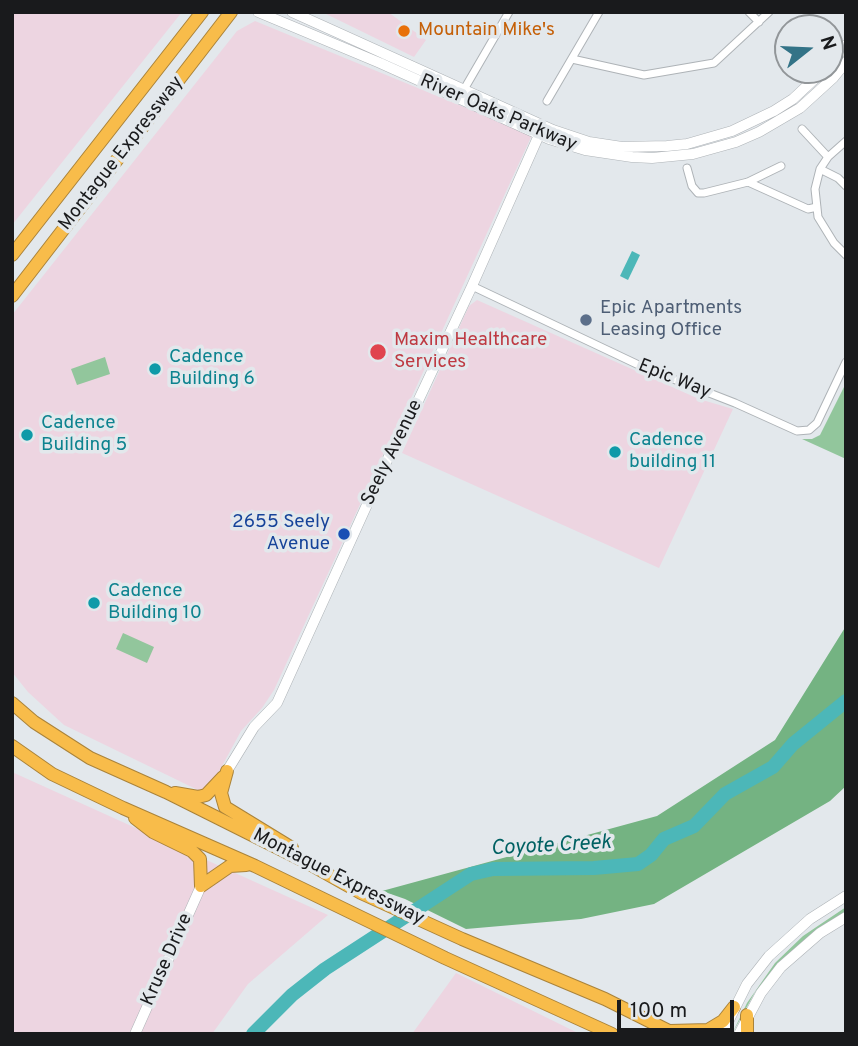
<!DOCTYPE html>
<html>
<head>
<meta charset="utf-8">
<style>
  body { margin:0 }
  #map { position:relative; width:858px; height:1046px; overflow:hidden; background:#e3e8ec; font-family:Overpass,sans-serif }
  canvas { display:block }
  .frame { position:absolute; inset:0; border:14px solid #191a1c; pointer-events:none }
  .north { position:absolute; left:774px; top:14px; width:70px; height:70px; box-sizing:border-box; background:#e3e8ec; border:2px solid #929699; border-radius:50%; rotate:72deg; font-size:19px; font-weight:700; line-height:28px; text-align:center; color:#191a1c }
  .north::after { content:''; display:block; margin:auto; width:24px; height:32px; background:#337387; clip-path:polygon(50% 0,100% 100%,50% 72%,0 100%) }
  .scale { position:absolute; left:617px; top:1000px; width:117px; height:32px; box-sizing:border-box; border:4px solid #191a1c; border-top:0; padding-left:9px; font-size:21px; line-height:24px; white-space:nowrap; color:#191a1c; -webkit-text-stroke:5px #e3e8ec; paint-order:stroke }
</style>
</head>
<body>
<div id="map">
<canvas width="858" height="1046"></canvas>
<div class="frame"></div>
<div class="north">N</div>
<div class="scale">100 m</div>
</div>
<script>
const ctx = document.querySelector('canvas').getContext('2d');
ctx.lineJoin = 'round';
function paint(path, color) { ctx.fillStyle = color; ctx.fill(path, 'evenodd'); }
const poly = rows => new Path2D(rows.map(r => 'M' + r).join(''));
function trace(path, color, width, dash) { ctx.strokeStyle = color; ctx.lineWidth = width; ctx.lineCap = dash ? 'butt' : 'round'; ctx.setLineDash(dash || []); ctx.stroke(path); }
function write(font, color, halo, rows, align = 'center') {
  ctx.font = font + ' Overpass,sans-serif'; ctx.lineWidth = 7; ctx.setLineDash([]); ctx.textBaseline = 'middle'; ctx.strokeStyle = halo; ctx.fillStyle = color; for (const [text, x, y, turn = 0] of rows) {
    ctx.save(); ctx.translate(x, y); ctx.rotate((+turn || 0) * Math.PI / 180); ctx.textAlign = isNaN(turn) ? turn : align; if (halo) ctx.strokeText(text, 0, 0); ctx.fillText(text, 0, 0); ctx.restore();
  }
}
const commercial = poly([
  [12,12,182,12,12,225],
  [322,12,388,12,426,40,414,57],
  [255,21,532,135,402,418,387,446,274,690,262,708,241,731,215,779,202,792,64,725,28,692,12,672,12,315,237,31],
  [477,300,699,399,733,409,659,568,402,453,469,306],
  [12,772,328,915,248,984,212,1034,12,1034],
  [456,973,580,1034,412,1034]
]);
const green = poly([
  [105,357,110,374,77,385,71,369],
  [846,383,846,459,802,439,812,439,820,435],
  [123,633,154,647,147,663,116,649],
  [846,907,846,913,806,939,777,966,755,992,732,1034,747,1003,775,963,803,936]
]);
const forest = poly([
  [846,626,846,786,830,801,654,904,581,919,466,929,405,899,382,891,657,816,775,740]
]);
const water = poly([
  [632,251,640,255,628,280,620,276]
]);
const river = poly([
  [253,1034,292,995,325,969,471,874,493,869,594,868,638,864,651,855,664,839,694,826,725,794,773,767,793,744,846,701]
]);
const street = poly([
  [749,12,759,22],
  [572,59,644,75,714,63,769,12],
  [459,98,509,12],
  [547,101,599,12],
  [802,129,828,157],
  [846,141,828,157,820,169,815,189,818,217,834,243,846,255],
  [687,168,692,186,698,193,704,193,748,182,781,166],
  [820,169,838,178,846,186],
  [748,182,808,209,817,207],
  [472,286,645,368,735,403,797,431,809,430,817,423,846,362]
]);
const secondary = poly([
  [258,12,380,63,549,139,585,150,632,157,652,158,693,154,736,142,759,132,800,108,833,78,846,62],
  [292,12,553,130,589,142,622,147,667,146,687,144,732,131,774,111,793,99,824,70],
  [830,64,846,45],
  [227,771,254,727,277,703,390,454,404,431,472,286,543,126],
  [135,1034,201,886],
  [722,1034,747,984,769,956,810,919,846,896],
  [739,1034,761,993,781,967,820,933,846,917]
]);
const highway = poly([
  [12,255,202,12],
  [12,296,231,12],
  [12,703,34,722,90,758,166,792,306,862,361,893,462,939,605,999,675,1034],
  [12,746,52,774,123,808,255,866,445,958,612,1034],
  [227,771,221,793,225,807,292,848],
  [175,793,198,797,206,795,223,777],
  [135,818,153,832,192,851,200,859,201,886],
  [201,886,230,866,246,865],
  [747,1015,747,1034],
  [670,1031,708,1030,723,1021,734,1007]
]);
const markers = [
  [404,31,7,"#e8710a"],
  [586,320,7,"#5c6f8a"],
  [378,352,9,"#e0444e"],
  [155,369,7,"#0f9aa8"],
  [27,435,7,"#0f9aa8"],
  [615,452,7,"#0f9aa8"],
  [344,534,7,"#1a4fb4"],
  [94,603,7,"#0f9aa8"]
];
const foodNames = [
  ["Mountain Mike's",418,31]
];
const streetNames = [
  ["River Oaks Parkway",498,114,23],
  ["Montague Expressway",122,154,-52],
  ["Epic Way",674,380,22],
  ["Seely Avenue",393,453,-64],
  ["Montague Expressway",338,878,27],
  ["Kruse Drive",168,960,-66]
];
const serviceNames = [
  ["Epic Apartments",600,309],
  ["Leasing Office",600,331]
];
const healthNames = [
  ["Maxim Healthcare",394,341],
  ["Services",394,363]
];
const cultureNames = [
  ["Cadence",169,358],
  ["Building 6",169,380],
  ["Cadence",41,424],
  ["Building 5",41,446],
  ["Cadence",629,441],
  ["building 11",629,463],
  ["Cadence",108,592],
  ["Building 10",108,614]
];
const transitNames = [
  ["2655 Seely",330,523],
  ["Avenue",330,545]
];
const waterNames = [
  ["Coyote Creek",551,847,-3]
];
paint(commercial, '#edd5e1');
paint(green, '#92c69c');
paint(forest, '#74b382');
paint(water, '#4cb7b8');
trace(river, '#4cb7b8', 14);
trace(street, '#aeb3b7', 9);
trace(secondary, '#aeb3b7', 11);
trace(highway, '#aa833a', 14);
trace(street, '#fff', 7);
trace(secondary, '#fff', 10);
trace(highway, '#f8bc4a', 12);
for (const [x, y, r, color] of markers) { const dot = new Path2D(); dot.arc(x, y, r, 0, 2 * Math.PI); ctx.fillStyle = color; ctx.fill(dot); trace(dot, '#e3e8ec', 2.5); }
write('19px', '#c56008', '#e3e8ec', foodNames, 'left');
write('19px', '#191a1c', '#e3e8ec', streetNames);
write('19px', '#4e5e75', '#e3e8ec', serviceNames, 'left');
write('19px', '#be3a42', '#e3e8ec', healthNames, 'left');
write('19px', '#0d838f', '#e3e8ec', cultureNames, 'left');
write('19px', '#164399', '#e3e8ec', transitNames, 'right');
write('italic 21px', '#006163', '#e3e8ec', waterNames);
</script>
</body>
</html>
